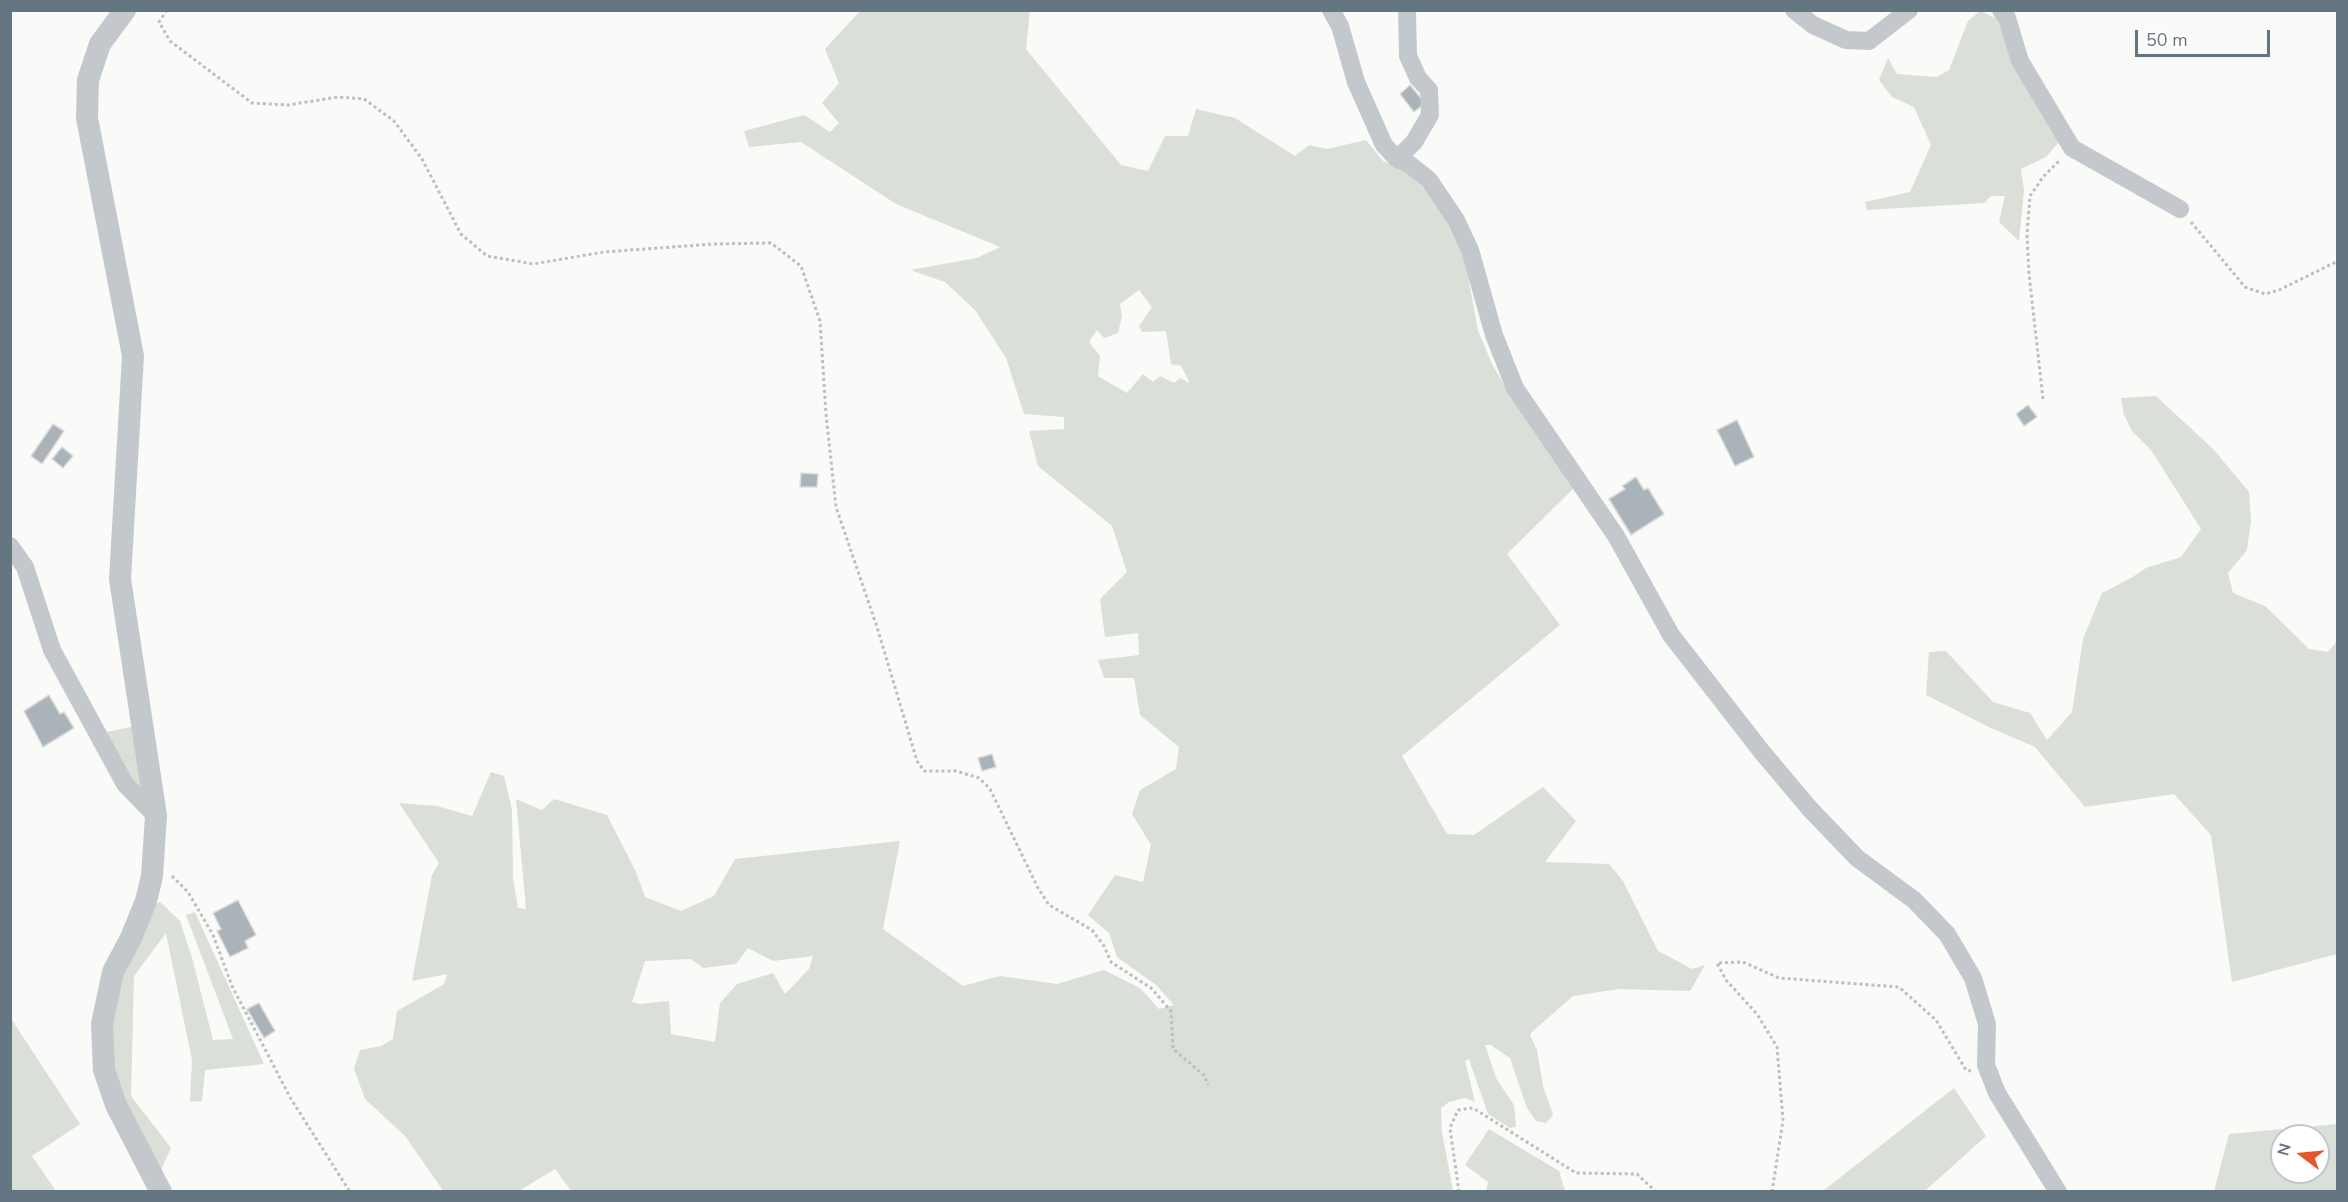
<!DOCTYPE html>
<html>
<head>
<meta charset="utf-8">
<style>
  body { margin:0 }
  #map { position:relative; width:2348px; height:1202px; overflow:hidden; background:#fafaf8; font-family:"Nunito Sans",sans-serif }
  canvas { display:block }
  .frame { position:absolute; inset:0; border:12px solid #657683; pointer-events:none }
  .north { position:absolute; left:2270px; top:1124px; width:60px; height:60px; box-sizing:border-box; background:#fff; border:2px solid #c1c8cd; border-radius:50%; rotate:286deg; font-size:16px; font-weight:700; line-height:24px; text-align:center; color:#657683 }
  .north::after { content:''; display:block; margin:auto; width:21px; height:27px; background:#e4572e; clip-path:polygon(50% 0,100% 100%,50% 72%,0 100%) }
  .scale { position:absolute; left:2135px; top:30px; width:135px; height:27px; box-sizing:border-box; border:3px solid #657683; border-top:0; padding-left:8px; font-size:18px; line-height:21px; white-space:nowrap; color:#657683; -webkit-text-stroke:4px #fff; paint-order:stroke }
</style>
</head>
<body>
<div id="map">
<canvas width="2348" height="1202"></canvas>
<div class="frame"></div>
<div class="north">N</div>
<div class="scale">50 m</div>
</div>
<script>
const ctx = document.querySelector('canvas').getContext('2d');
ctx.lineJoin = 'round';
function paint(path, color) { ctx.fillStyle = color; ctx.fill(path, 'evenodd'); }
const poly = rows => new Path2D(rows.map(r => 'M' + r).join(''));
function trace(path, color, width, dash) { ctx.strokeStyle = color; ctx.lineWidth = width; ctx.lineCap = dash ? 'butt' : 'round'; ctx.setLineDash(dash || []); ctx.stroke(path); }
const green = poly([
  [860,11,1030,11,1026,49,1121,165,1148,171,1165,136,1188,136,1196,109,1235,118,1295,156,1309,145,1327,149,1366,140,1383,161,1405,169,1424,189,1445,219,1465,259,1478,331,1492,364,1512,398,1576,486,1507,554,1560,625,1402,756,1447,834,1474,835,1543,787,1576,821,1545,862,1609,864,1623,881,1658,951,1692,969,1705,965,1690,991,1619,989,1573,996,1532,1032,1530,1035,1537,1050,1543,1086,1553,1115,1546,1123,1536,1121,1527,1108,1510,1058,1491,1045,1485,1045,1497,1080,1514,1105,1516,1127,1510,1128,1488,1114,1469,1059,1465,1061,1475,1102,1465,1098,1449,1102,1441,1108,1442,1132,1453,1191,572,1192,555,1169,519,1191,444,1192,405,1136,365,1099,354,1069,360,1050,381,1046,393,1039,397,1011,444,984,447,974,412,981,432,875,439,863,399,803,437,806,472,816,491,772,504,776,512,810,513,878,518,908,526,909,516,799,542,810,554,799,607,815,636,872,645,897,681,911,714,896,735,859,900,841,883,929,963,986,1000,976,1057,984,1104,970,1140,988,1159,1009,1174,1005,1156,985,1117,957,1109,933,1088,915,1115,875,1143,882,1151,845,1132,814,1140,790,1176,769,1179,747,1140,715,1134,678,1104,678,1098,660,1139,655,1138,633,1105,637,1100,599,1127,572,1112,526,1038,466,1029,431,1064,429,1064,417,1024,414,1006,358,975,310,945,282,910,270,977,258,1000,247,896,204,801,142,749,147,744,131,804,115,830,132,839,123,822,103,839,83,825,49],
  [1139,290,1152,307,1139,326,1142,332,1166,331,1171,364,1181,366,1190,383,1180,378,1174,383,1160,376,1153,382,1143,374,1127,393,1098,376,1100,356,1089,342,1097,330,1104,338,1118,333,1122,316,1120,304],
  [748,948,773,961,813,956,809,969,785,994,773,973,737,984,720,1003,715,1042,671,1034,669,1001,640,1004,632,1002,645,961,691,959,703,968,736,964],
  [1980,11,2002,21,2060,141,2046,157,2021,169,2024,191,2019,241,1999,222,2005,196,1991,196,1984,203,1867,210,1865,202,1910,192,1931,145,1914,107,1892,97,1879,80,1888,58,1897,74,1937,77,1949,70,1968,21],
  [2156,396,2214,450,2249,492,2251,520,2247,550,2228,573,2233,593,2265,606,2309,649,2328,652,2337,641,2337,954,2232,982,2211,835,2174,794,2085,807,2035,747,1991,728,1926,695,1929,652,1946,651,1993,702,2030,713,2047,740,2072,712,2083,639,2102,593,2131,578,2146,568,2181,557,2201,529,2151,450,2132,431,2124,415,2121,398],
  [136,726,142,787,138,787,133,783,106,732],
  [160,902,180,921,192,958,213,1040,233,1039,186,915,195,912,264,1064,205,1070,202,1101,190,1102,192,1060,166,933,134,976,131,1096,171,1148,161,1170,124,1109,108,1055,116,990,155,904],
  [10,1017,80,1124,32,1156,56,1191,11,1191],
  [1954,1088,1986,1136,1925,1191,1823,1191],
  [2337,1124,2337,1191,2214,1191,2229,1134],
  [2282,1136,2318,1136,2318,1172,2282,1172],
  [1489,1129,1559,1171,1565,1191,1486,1191,1488,1182,1465,1165]
]);
const building = poly([
  [1410,85,1425,103,1414,112,1400,94,1410,85],
  [2028,405,2037,417,2024,426,2016,414,2028,405],
  [1737,420,1754,457,1735,466,1717,430,1737,420],
  [53,424,64,431,42,464,31,456,53,424],
  [62,447,73,456,63,468,52,459,62,447],
  [801,473,818,474,817,487,800,487,801,473],
  [1636,477,1644,490,1648,488,1664,514,1631,535,1609,499,1625,489,1622,486,1636,477],
  [49,695,60,714,64,712,74,728,43,747,24,711,49,695],
  [992,754,996,767,982,771,978,758,992,754],
  [238,900,256,935,245,941,248,948,230,957,217,931,221,929,213,913,238,900],
  [259,1003,275,1031,264,1038,247,1009,259,1003]
]);
const path = poly([
  [167,10,159,22,170,41,252,103,288,105,338,97,364,99,394,121,422,159,461,234,487,256,533,264,604,252,713,244,771,243,801,266,820,321,826,414,836,507,877,627,917,761,924,771,956,771,979,778,990,789,1038,888,1049,905,1092,930,1104,946,1111,962,1151,988,1171,1011,1173,1049,1204,1075,1208,1085],
  [2191,222,2245,287,2265,294,2279,290,2338,261],
  [2043,399,2029,274,2027,234,2030,196,2043,177,2060,160],
  [172,876,188,892,213,935,232,986,291,1099,350,1192],
  [1459,1192,1450,1128,1458,1110,1473,1108,1576,1173,1637,1174,1656,1192],
  [1772,1192,1783,1120,1777,1047,1757,1014,1726,980,1717,963,1743,962,1779,978,1899,987,1936,1020,1966,1070,1971,1071]
]);
const minor = poly([
  [1331,10,1340,26,1356,82,1384,145,1397,159,1409,164,1429,180,1456,220,1470,250,1494,335,1515,388,1616,536,1671,635,1762,752,1810,809,1857,858,1914,900,1947,934,1973,978,1987,1024,1986,1065,1997,1093,2058,1192],
  [1794,10,1813,25,1846,40,1869,41,1909,10],
  [2001,10,2007,18,2020,61,2072,148,2180,209],
  [1397,159,1414,142,1430,115,1429,90,1418,78,1408,56,1407,10],
  [10,546,25,567,52,650,125,784,156,816]
]);
const tertiary = poly([
  [125,10,100,44,88,80,87,118,133,356,120,579,156,816,152,876,146,901,131,938,113,972,102,1024,104,1070,116,1105,161,1192]
]);
paint(green, '#dadfd7');
paint(building, '#aab3b9');
trace(building, '#dcdcda', 1.5);
trace(path, '#bbbfc2', 3, [3, 3]);
trace(minor, '#c3c8cc', 18);
trace(tertiary, '#c3c8cc', 22);
</script>
</body>
</html>
